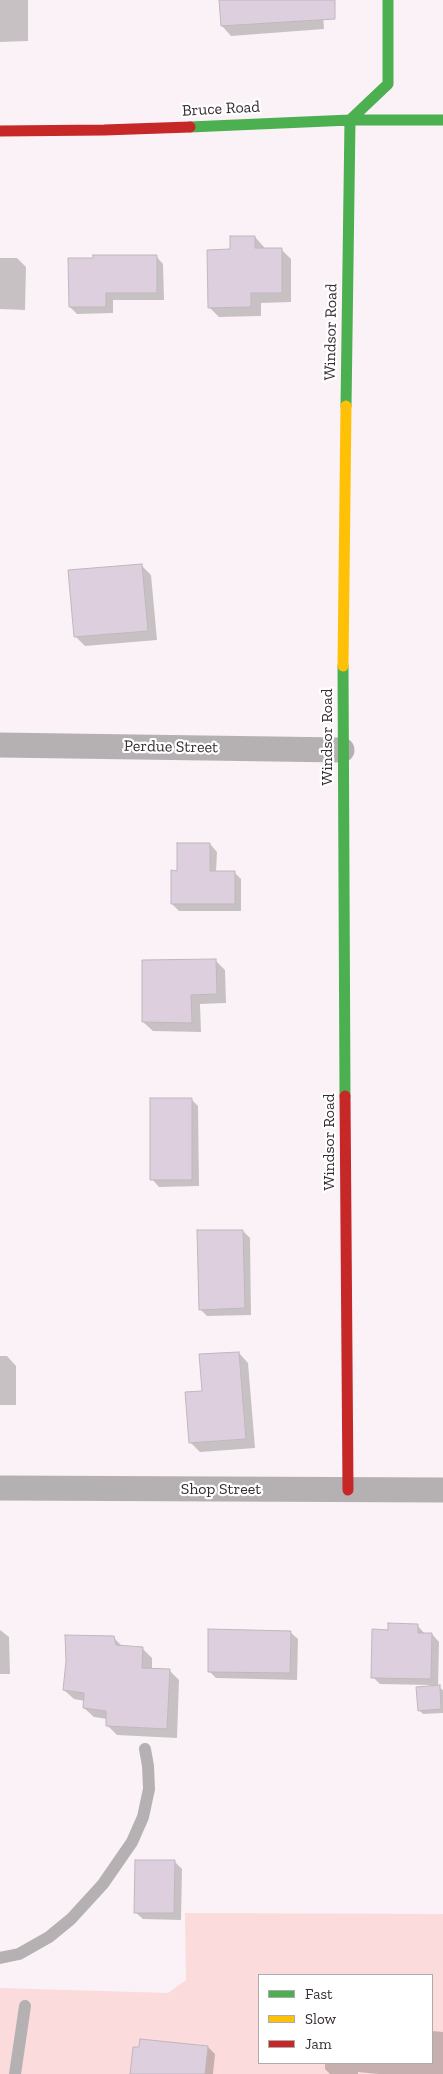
<!DOCTYPE html>
<html>
<head>
<meta charset="utf-8">
<style>
  body { margin:0 }
  #map { position:relative; width:443px; height:2074px; overflow:hidden; background:#faf2f6; font-family:"Zilla Slab",serif }
  canvas { display:block }
  .legend { position:absolute; left:258px; top:1974px; width:175px; height:90px; box-sizing:border-box; background:#fff; border:1px solid #aeabad; margin:0; padding:6px 9px; list-style:none; font-size:15px; color:#352d32 }
  .legend li { display:flex; align-items:center; gap:10px; height:25px }
  .legend b { width:25px; border:1px solid #aeabad }
</style>
</head>
<body>
<div id="map">
<canvas width="443" height="2074"></canvas>
<ul class="legend">
<li><b style="height:6px;background:#4caf50"></b>Fast</li>
<li><b style="height:6px;background:#ffc107"></b>Slow</li>
<li><b style="height:6px;background:#c62828"></b>Jam</li>
</ul>
</div>
<script>
const ctx = document.querySelector('canvas').getContext('2d');
ctx.lineJoin = 'round';
function paint(path, color) { ctx.fillStyle = color; ctx.fill(path, 'evenodd'); }
const poly = rows => new Path2D(rows.map(r => 'M' + r).join(''));
function trace(path, color, width, dash) { ctx.strokeStyle = color; ctx.lineWidth = width; ctx.lineCap = dash ? 'butt' : 'round'; ctx.setLineDash(dash || []); ctx.stroke(path); }
function write(font, color, halo, rows, align = 'center') {
  ctx.font = font + ' "Zilla Slab",serif'; ctx.lineWidth = 4.5; ctx.setLineDash([]); ctx.textBaseline = 'middle'; ctx.strokeStyle = halo; ctx.fillStyle = color; for (const [text, x, y, turn = 0] of rows) {
    ctx.save(); ctx.translate(x, y); ctx.rotate((+turn || 0) * Math.PI / 180); ctx.textAlign = isNaN(turn) ? turn : align; if (halo) ctx.strokeText(text, 0, 0); ctx.fillText(text, 0, 0); ctx.restore();
  }
}
const green = poly([
  [185,1913,443,1914,443,2074,0,2074,0,1988,168,1993,186,1980],
  [259,1975,432,1975,432,2063,259,2063]
]);
const shadow = poly([
  [0,0,28,0,28,41,0,42],
  [220,0,322,0,324,29,231,36,222,26],
  [255,237,264,247,264,249,281,249,291,259,291,302,261,303,261,316,219,317,209,307,231,250],
  [156,256,163,264,164,300,113,300,113,313,77,314,70,307],
  [0,258,17,258,26,267,25,310,0,309],
  [141,565,151,575,157,640,85,646,75,636],
  [210,844,217,852,216,872,234,872,241,879,241,911,179,911,172,904,178,872],
  [215,960,225,970,226,1003,200,1004,201,1032,153,1031,143,1022],
  [191,1099,198,1106,199,1186,159,1187,152,1179],
  [243,1231,250,1238,251,1315,207,1316,200,1309],
  [239,1353,248,1363,255,1448,200,1452,190,1442,204,1392],
  [0,1356,7,1356,16,1366,16,1405,0,1405],
  [417,1625,425,1634,432,1634,439,1642,438,1687,443,1690,443,1713,423,1714,419,1710,430,1685,380,1684,373,1677,389,1631],
  [0,1630,9,1637,10,1674,0,1674],
  [290,1632,298,1639,297,1680,216,1678,209,1671],
  [113,1637,123,1647,142,1648,152,1658,152,1670,169,1670,179,1680,177,1738,117,1735,107,1725,107,1719,94,1717,84,1708,85,1701,74,1699,64,1690],
  [175,1862,182,1869,181,1920,143,1919,135,1912],
  [432,2031,443,2032,443,2074,378,2074,358,2072,358,2074,330,2074,325,2069,325,2063,432,2063],
  [208,2047,215,2054,213,2074,131,2074]
]);
const building = poly([
  [219,0,335,0,335,19,221,26,219,0],
  [230,236,255,236,255,248,282,248,282,293,251,293,251,307,208,308,207,250,230,249,230,236],
  [93,255,157,255,157,293,106,293,106,307,69,307,68,258,93,258,93,255],
  [142,564,148,631,74,637,68,570,142,564],
  [177,843,210,843,210,871,235,871,235,904,171,904,171,870,177,871,177,843],
  [216,959,217,994,191,995,192,1023,142,1022,142,960,216,959],
  [150,1098,192,1098,192,1180,150,1180,150,1098],
  [197,1230,243,1230,245,1308,199,1310,197,1230],
  [239,1352,246,1439,189,1443,185,1392,202,1391,199,1354,239,1352],
  [388,1623,418,1624,418,1633,432,1633,431,1679,371,1678,372,1629,388,1630,388,1623],
  [208,1629,291,1631,290,1673,208,1672,208,1629],
  [65,1635,114,1636,116,1645,143,1647,142,1668,170,1669,167,1729,106,1726,106,1711,83,1708,84,1693,63,1690,66,1661,65,1635],
  [440,1685,441,1709,418,1711,416,1687,440,1685],
  [135,1860,175,1860,174,1913,134,1913,135,1860],
  [140,2039,208,2046,205,2074,130,2074,133,2047,139,2047,140,2039]
]);
const lane = poly([
  [0,1958,19,1954,49,1937,71,1919,103,1884,132,1842,143,1817,149,1789,148,1766,145,1749],
  [15,2074,25,2006]
]);
const street = poly([
  [0,745,342,750],
  [0,1488,443,1490]
]);
const fast = poly([
  [190,127,350,120,443,120],
  [346,406,350,120,388,84,388,0],
  [343,666,345,1096]
]);
const slow = poly([
  [343,666,346,406]
]);
const jam = poly([
  [0,131,104,130,190,127],
  [345,1096,348,1490]
]);
const streetNames = [
  ["Bruce Road",221,109,-3],
  ["Windsor Road",331,332,-89],
  ["Windsor Road",327,737,-90],
  ["Perdue Street",171,747,1],
  ["Windsor Road",329,1142,-90],
  ["Shop Street",221,1489]
];
paint(green, '#fbdbdb');
paint(shadow, '#0003');
paint(building, '#ddcfdd');
trace(building, '#beb8bc', 1);
trace(lane, '#b5b1b2', 12);
trace(street, '#b5b1b2', 25);
trace(fast, '#4caf50', 11);
trace(slow, '#ffc107', 11);
trace(jam, '#c62828', 11);
write('16px', '#352d32', '#fff', streetNames);
</script>
</body>
</html>
